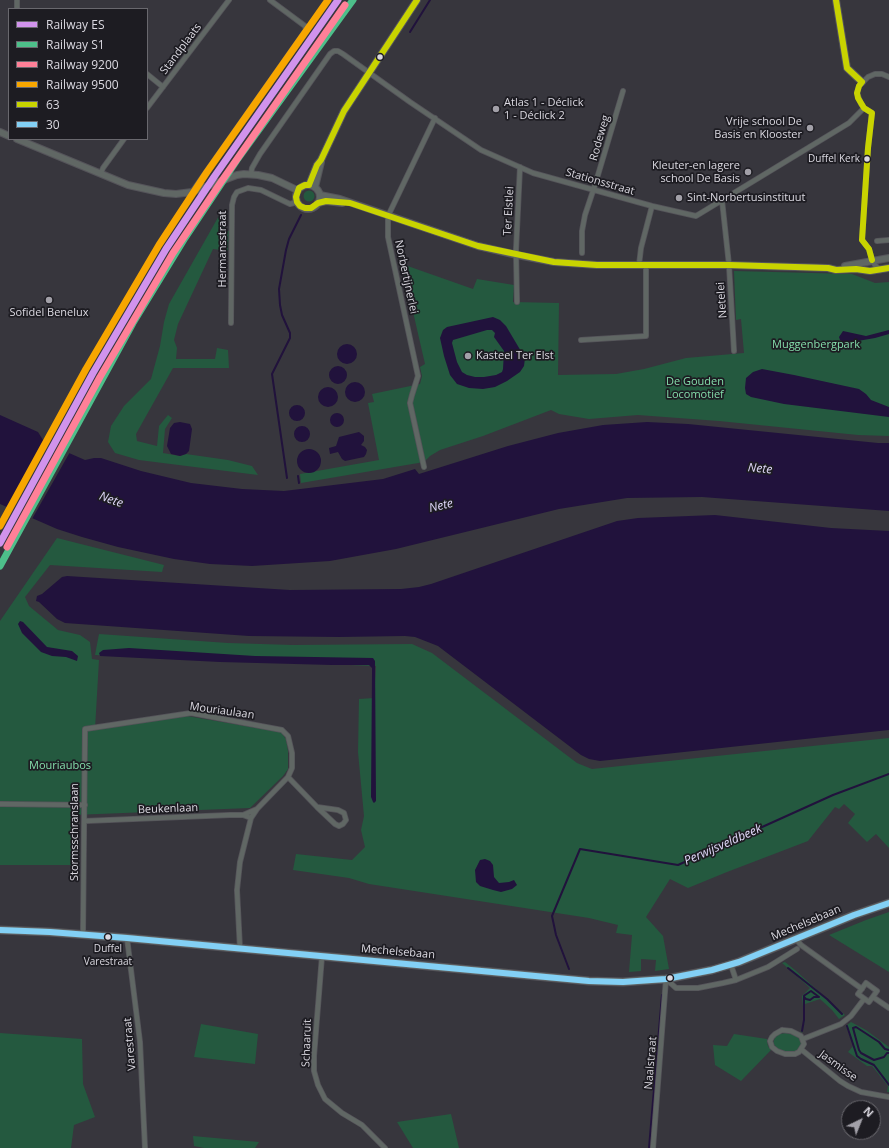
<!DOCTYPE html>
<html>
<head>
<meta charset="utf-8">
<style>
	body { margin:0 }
	#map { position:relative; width:889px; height:1148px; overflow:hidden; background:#37363d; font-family:"Open Sans",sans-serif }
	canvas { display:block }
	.legend { position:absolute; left:8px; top:8px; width:140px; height:132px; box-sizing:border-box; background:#1d1c22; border:1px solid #69686e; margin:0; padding:5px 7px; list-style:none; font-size:12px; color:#dbd9e1 }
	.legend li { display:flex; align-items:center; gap:8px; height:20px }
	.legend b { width:20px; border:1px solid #69686e }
	.north { position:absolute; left:841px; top:1100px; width:40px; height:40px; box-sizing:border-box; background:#1d1c22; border:1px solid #69686e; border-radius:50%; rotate:43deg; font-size:11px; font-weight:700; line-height:16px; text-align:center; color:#dbd9e1 }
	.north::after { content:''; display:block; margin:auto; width:14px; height:18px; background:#a2a0a8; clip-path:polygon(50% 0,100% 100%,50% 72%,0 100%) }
</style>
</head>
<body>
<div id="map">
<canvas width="889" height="1148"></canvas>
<ul class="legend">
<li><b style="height:5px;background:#d193ec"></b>Railway ES</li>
<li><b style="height:5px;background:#4dbf8a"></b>Railway S1</li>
<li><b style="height:5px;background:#ff8098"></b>Railway 9200</li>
<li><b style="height:5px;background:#f7a600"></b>Railway 9500</li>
<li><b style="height:5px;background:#c8d300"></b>63</li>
<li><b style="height:5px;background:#83d0f5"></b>30</li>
</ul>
<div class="north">N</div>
</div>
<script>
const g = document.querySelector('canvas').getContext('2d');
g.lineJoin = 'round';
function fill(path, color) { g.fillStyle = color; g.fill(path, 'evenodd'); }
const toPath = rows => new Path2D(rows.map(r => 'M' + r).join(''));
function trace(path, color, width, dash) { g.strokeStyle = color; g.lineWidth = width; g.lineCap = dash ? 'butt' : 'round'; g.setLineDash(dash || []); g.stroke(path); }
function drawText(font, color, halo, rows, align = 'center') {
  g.font = font + ' "Open Sans",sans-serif'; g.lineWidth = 3.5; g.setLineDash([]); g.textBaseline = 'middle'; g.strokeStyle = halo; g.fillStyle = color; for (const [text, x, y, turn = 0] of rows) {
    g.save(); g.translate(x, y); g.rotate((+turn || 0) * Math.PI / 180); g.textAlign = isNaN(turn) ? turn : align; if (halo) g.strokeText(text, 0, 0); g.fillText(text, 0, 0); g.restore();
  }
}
fill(toPath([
	'303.5 196a5.5 5.5 0 1 1 11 0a5.5 5.5 0 1 1-11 0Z',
	[220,214,226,214,225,231,229,231,228,251,213,249,178,324,174,340,177,348,176,359,215,359,217,348,228,350,229,368,173,368,136,434,137,441,157,446,159,426,168,415,172,418,165,429,163,453,180,456,186,454,228,460,252,466,258,475,139,460,115,453,108,442,111,426,124,406,151,379,160,346,164,322,169,304],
	[402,264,473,289,477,279,514,285,513,302,559,303,558,375,616,374,644,369,686,358,744,353,741,319,736,320,734,271,852,274,875,283,889,282,889,436,858,435,719,421,638,415,589,419,559,414,551,410,483,436,440,450,430,456,424,462,301,483,300,474,379,460,368,403,374,402,372,394,420,384,422,376,420,367,425,364],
	[57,538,164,565,162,572,50,565,25,597,29,606,58,630,80,635,90,642,92,659,99,660,95,729,187,716,281,732,286,739,288,751,288,769,283,776,250,808,73,815,73,865,0,865,0,621],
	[99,634,228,643,293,645,412,644,432,653,577,763,592,769,889,738,889,848,876,834,867,842,848,823,855,814,844,804,839,809,835,807,808,841,727,872,688,888,670,879,646,917,663,936,669,969,655,971,656,960,641,959,641,971,629,972,632,935,616,933,618,925,589,918,369,884,349,878,293,870,296,854,352,860,365,847,361,830,364,816,358,752,359,699,374,698,376,666,95,655],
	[889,912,889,972,829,935,866,920],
	[785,962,795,970,845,1015,839,1019,832,1010,820,999,805,1004,805,1020,802,1033,801,1032,804,1018,802,996,810,988,782,963],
	[851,1022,866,1030,889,1047,889,1092,887,1092,888,1086,872,1066,867,1066,848,1052,853,1046,846,1026],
	[201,1024,258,1034,255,1064,194,1057],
	[0,1033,82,1039,83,1084,95,1117,74,1125,71,1148,0,1148],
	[786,1033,795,1035,801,1040,801,1045,798,1051,787,1052,779,1050,775,1046,773,1043,775,1037,779,1034],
	[734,1034,767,1039,768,1046,771,1050,741,1081,715,1065,713,1045,727,1046],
	[451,1114,459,1148,413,1148,397,1122],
	[193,1136,259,1142,255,1148,204,1148,194,1146]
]), '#24593f');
fill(toPath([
	[493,317,500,320,506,326,525,358,524,366,520,372,507,381,495,387,483,389,469,388,457,384,450,375,444,356,440,338,443,330,447,327],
	[487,330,492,330,495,333,494,337,504,351,503,369,502,372,496,375,484,377,475,377,467,375,462,372,457,362,452,343,453,340],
	[889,330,889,334,875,338,846,343,840,340,839,337,843,331,866,336],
	'337 354a10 10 0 1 1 20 0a10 10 0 1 1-20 0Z',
	'329 375a9 9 0 1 1 18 0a9 9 0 1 1-18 0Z',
	[762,369,794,375,859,389,866,394,871,400,889,407,889,417,784,404,751,397,746,394,745,388,746,378,753,372],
	'345 392a10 10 0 1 1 20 0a10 10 0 1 1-20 0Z',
	'318 397a10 10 0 1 1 20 0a10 10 0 1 1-20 0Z',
	'289 413a8 8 0 1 1 16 0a8 8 0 1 1-16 0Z',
	'330 420a7 7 0 1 1 14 0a7 7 0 1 1-14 0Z',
	[0,415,38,432,43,440,69,453,85,460,94,458,101,458,141,471,191,483,242,489,284,491,383,479,415,469,419,474,508,446,558,433,603,425,647,422,688,424,878,443,889,443,889,511,702,497,627,498,559,509,396,549,330,561,252,566,210,564,174,559,118,547,82,537,57,529,0,504],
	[180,422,190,424,192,429,189,451,186,454,180,456,171,454,167,446,170,428,174,423],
	'294 434a8 8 0 1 1 16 0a8 8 0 1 1-16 0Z',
	[359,432,364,436,364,441,361,445,365,447,367,450,366,454,364,457,345,461,342,459,338,452,330,454,329,448,336,446,339,437],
	'297 461a12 12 0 1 1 24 0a12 12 0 1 1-24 0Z',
	[715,515,831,528,889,531,889,730,600,761,589,759,581,755,438,646,415,637,405,636,339,637,249,636,65,623,57,619,39,602,36,601,37,596,42,594,62,577,67,576,290,590,401,589,419,587,431,584,617,521,638,518],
	[20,621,23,622,47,647,72,651,78,656,77,661,66,657,52,656,41,652,22,633,18,624],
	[129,648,255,656,373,658,375,661,376,801,374,803,373,802,371,797,372,674,372,668,369,665,332,665,220,662,100,656,99,653,103,650],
	[485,859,490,861,493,865,494,877,499,883,509,882,514,880,517,885,512,889,501,892,493,890,480,886,476,882,475,870,480,860]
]), '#21123c');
fill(toPath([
	[48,440,70,452,32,519,9,510]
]), '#37363d');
trace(toPath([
	[410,32,430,0],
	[298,476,299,483],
	[287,478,272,374,290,338,290,333,282,315,280,305,279,289,286,250,289,239,301,215],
	[788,968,827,999,842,1014],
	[569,969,556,935,552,916,580,849,678,865,833,795,889,774],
	[847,1026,857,1056,861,1059,874,1065,889,1085],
	[802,1031,804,1020,804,996,805,995,811,991,819,997,814,997,810,1000,806,999,804,997,804,1003],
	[889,1050,885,1049,879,1042,856,1027,853,1028,859,1050,861,1053,874,1060,884,1057,887,1053,889,1053],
	[649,1148,662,995]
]), '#21123c', 2);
const minor = toPath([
	[17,9,17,0],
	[147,74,163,87],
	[147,108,229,0],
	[101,173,103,168,124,139],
	[251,174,252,168,260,154,330,54,334,51,338,51,343,54,410,102,481,150,533,173,652,206,696,216,849,123,864,108],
	[192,192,306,30,305,26,270,0],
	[722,200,729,265,734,351],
	[877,241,889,240],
	[582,253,582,231,585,215,595,185,623,91],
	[639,265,641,248,652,206],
	[880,270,875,265,872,260,869,249,862,240,868,148,872,113,864,108,861,104,857,93,859,86,868,77,875,74,882,74,889,77],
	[517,302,516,250,520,167],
	[231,323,232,205,234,197,237,192,248,188,261,190,290,204,297,202],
	[581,340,646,336,646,265],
	[424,467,410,403,412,395,418,376,388,237,388,216,435,118],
	[0,804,85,805],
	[243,815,257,809],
	[85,821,230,815,243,815,251,818],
	[83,934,85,729,191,713,282,730,288,736,292,753,292,768,288,777,317,807,338,810,344,813,346,820,343,824,339,826,335,824,317,807],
	[127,938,140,1042,145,1148],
	[796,939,801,945,862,989],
	[240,949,237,890,240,862,251,818,257,809,288,777],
	[322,956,314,1056,314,1071,318,1085,325,1099,342,1113,362,1125,385,1148],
	[731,965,736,980],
	[666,979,676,988,698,988,723,983,736,980,768,967,797,949],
	[866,983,877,991,869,1002,858,994,866,983],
	[873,997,889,1008],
	[782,1030,791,1031,801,1036,804,1044,799,1052,795,1054,785,1054,777,1051,772,1047,770,1041,772,1037,775,1034,782,1030],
	[803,1039,841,1024,851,1016,864,999],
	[802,1050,840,1081,848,1086,861,1092,889,1097],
	[653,1148,666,979]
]);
const tertiary = toPath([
	[836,0,847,68,862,82],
	[0,132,9,136],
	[17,139,128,185,164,193,176,194,192,192,237,175,244,174,258,175,272,178,297,190],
	[309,185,317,165,321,160,344,111,417,0],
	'296 197a12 12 0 1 1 24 0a12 12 0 1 1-24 0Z',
	[315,187,321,162],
	[320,195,340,199,478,246,517,255,554,262,597,265,729,265,828,268,836,270,856,269,870,271,889,268],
	[318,203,326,201,342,203],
	[845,266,889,258]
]);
const primary = toPath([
	[0,930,50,932,127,938,589,981,623,982,666,979,712,970,739,962,854,915,889,903]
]);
trace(minor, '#55545a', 6);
trace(tertiary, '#55545a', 8);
trace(primary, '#55545a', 9);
trace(minor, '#606764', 4.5);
trace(tertiary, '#606764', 6);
trace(primary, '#67716d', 7);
trace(toPath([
	[836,0,847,68,862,82],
	[862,82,859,86,857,93,858,98,864,108,872,113,868,148,862,240,869,249,872,260],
	[309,185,305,185,299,188,296,197,297,202,300,206,305,208,311,208,318,203,326,201,350,203,478,246,554,262,597,265,729,265,828,268,836,270,856,269,870,271,889,268],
	[309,185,317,165,321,160,344,111,417,0]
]), '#c8d300', 6);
trace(toPath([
	[0,930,50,932,127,938,589,981,623,982,666,979,712,970,739,962,854,915,889,903]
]), '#83d0f5', 6);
trace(toPath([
	[0,543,93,373,166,249,214,177,338,0]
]), '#d193ec', 7);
trace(toPath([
	[0,566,133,323,185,238,237,160,353,0]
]), '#4dbf8a', 7);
trace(toPath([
	[7,547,100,377,173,253,221,182,345,5]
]), '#ff8098', 7);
trace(toPath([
	[0,526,86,369,159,245,207,172,328,0]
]), '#f7a600', 7);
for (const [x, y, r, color] of [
	[380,57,3.5,"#dbd9e1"],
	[496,109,4,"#a2a0a8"],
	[810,128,4,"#a2a0a8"],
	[867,159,3.5,"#dbd9e1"],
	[748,172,4,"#a2a0a8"],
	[679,198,4,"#a2a0a8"],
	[49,300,4,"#a2a0a8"],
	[468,356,4,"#a2a0a8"],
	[108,937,3.5,"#dbd9e1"],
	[670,978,3.5,"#dbd9e1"]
]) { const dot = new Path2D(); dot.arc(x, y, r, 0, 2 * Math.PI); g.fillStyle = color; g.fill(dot); trace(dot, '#1d1c22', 1.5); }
drawText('10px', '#dbd9e1', '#1d1c22', [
	["Duffel Kerk",860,159],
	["Duffel",108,949,"center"],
	["Varestraat",108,962,"center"]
], 'right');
drawText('11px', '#dbd9e1', '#1d1c22', [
	["Standplaats",181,49,-53],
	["Rodeweg",600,138,-74],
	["Stationsstraat",600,182,16],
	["Ter Elstlei",509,211,-87],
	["Hermansstraat",223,249,-90],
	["Norbertijnerlei",406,277,78],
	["Netelei",722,300,-94],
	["Mouriaulaan",222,711,8],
	["Beukenlaan",168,809,-2],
	["Stormsschranslaan",75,832,-90],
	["Mechelsebaan",806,923,-23],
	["Mechelsebaan",398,952,5],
	["Schaaruit",307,1043,-88],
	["Varestraat",130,1044,-95],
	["Naalstraat",651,1063,-85],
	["Jasmisse",838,1066,36]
]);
drawText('11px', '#dbd9e1', '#1d1c22', [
	["Atlas 1 - Déclick",504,103],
	["1 - Déclick 2",504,116],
	["Vrije school De",802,122,"right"],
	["Basis en Klooster",802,135,"right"],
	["Kleuter-en lagere",740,166,"right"],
	["school De Basis",740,179,"right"],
	["Sint-Norbertusinstituut",687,198],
	["Sofidel Benelux",49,313,"center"],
	["Kasteel Ter Elst",476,356]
], 'left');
drawText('11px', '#85dfac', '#1d1c22', [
	["Muggenbergpark",816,345],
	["De Gouden",695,382],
	["Locomotief",695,395],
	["Mouriaubos",60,766]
]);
drawText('italic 12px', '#e2dafb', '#1d1c22', [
	["Nete",760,469,5],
	["Nete",111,500,20],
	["Nete",441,506,-13],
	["Perwijsveldbeek",723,845,-24]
]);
</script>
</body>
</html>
